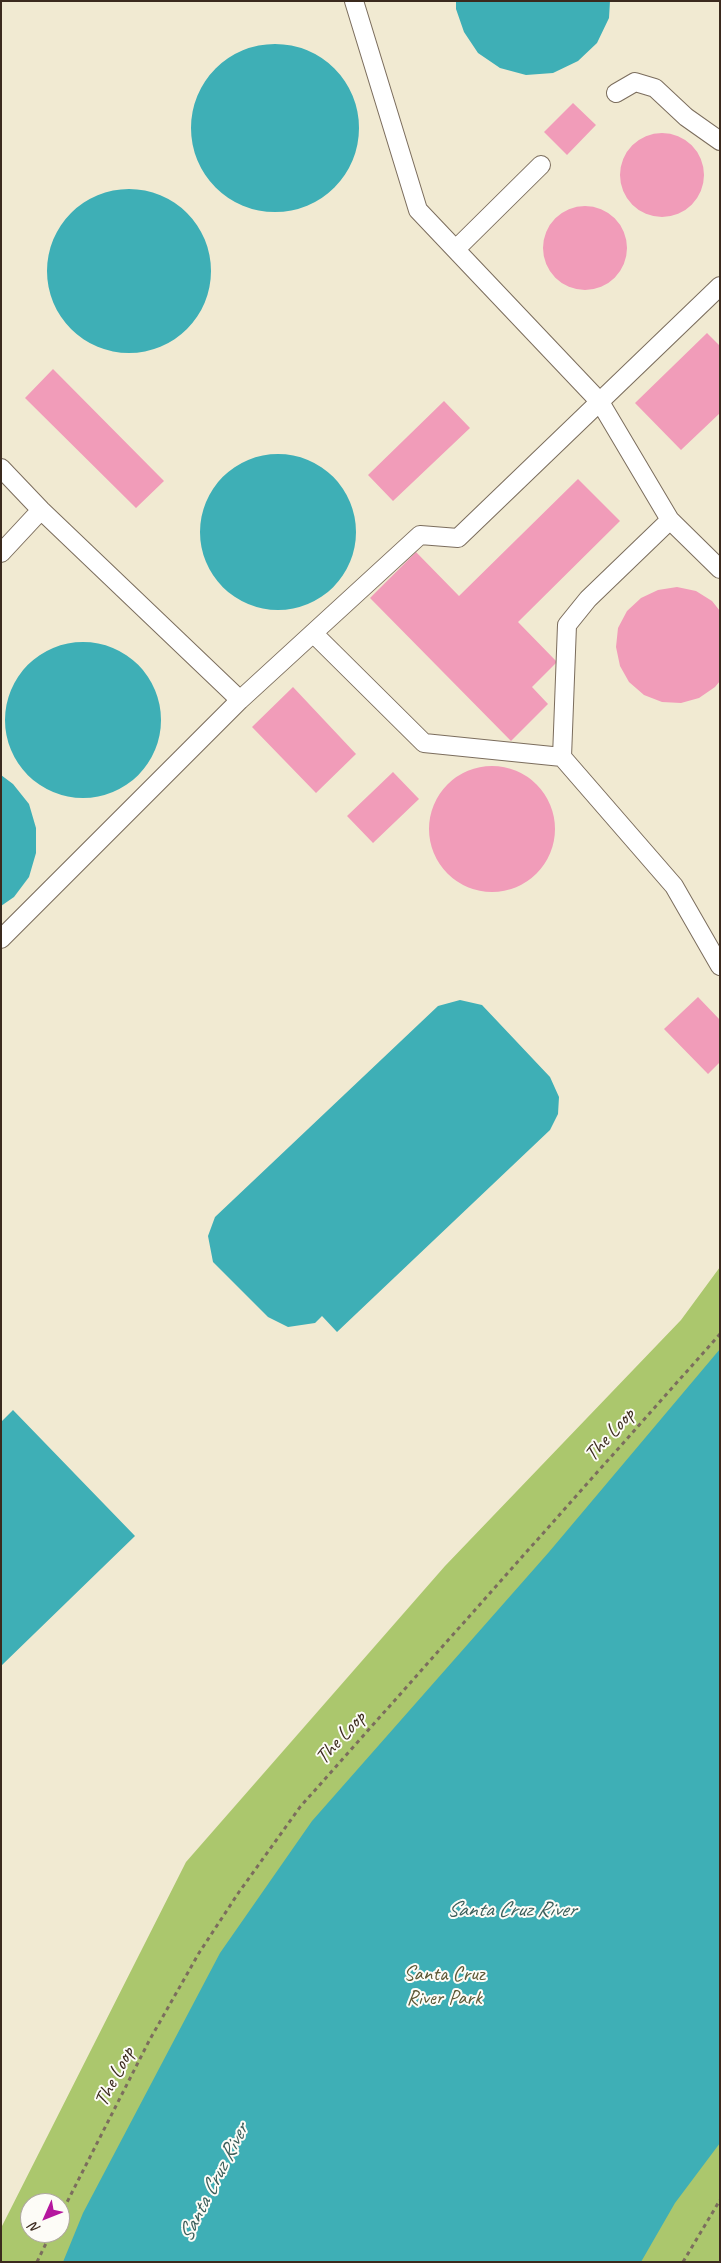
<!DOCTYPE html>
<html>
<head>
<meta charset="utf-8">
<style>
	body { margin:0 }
	#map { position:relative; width:721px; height:2263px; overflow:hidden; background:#f1ead2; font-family:Caveat,sans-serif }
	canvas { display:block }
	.frame { position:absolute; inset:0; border:2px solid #3b2a1e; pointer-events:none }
	.north { position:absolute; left:20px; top:2193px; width:50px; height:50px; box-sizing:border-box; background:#fdfcf7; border:1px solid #afa8a0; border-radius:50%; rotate:226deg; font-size:14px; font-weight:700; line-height:20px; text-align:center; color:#3b2a1e }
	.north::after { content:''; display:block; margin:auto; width:18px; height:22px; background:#b5179e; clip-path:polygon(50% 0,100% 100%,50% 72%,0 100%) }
</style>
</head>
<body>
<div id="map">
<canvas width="721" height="2263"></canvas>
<div class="frame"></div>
<div class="north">N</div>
</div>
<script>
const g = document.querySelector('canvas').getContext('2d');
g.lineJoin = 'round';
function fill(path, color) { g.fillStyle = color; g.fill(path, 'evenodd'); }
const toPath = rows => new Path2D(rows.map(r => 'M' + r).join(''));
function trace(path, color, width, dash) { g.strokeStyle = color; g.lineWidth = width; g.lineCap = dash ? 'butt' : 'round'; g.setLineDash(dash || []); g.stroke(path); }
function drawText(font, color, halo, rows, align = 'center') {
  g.font = font + ' Caveat,sans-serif'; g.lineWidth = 4; g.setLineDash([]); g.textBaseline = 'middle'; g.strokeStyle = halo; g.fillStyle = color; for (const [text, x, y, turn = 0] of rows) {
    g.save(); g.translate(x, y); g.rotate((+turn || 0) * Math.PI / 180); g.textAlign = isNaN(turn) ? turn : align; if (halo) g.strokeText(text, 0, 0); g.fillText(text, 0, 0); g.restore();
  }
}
fill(toPath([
	[720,1267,720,2262,1,2262,1,2228,186,1862,445,1566,681,1320],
	[30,2203,60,2203,60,2233,30,2233]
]), '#abc76d');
fill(toPath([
	[456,1,610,1,609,18,597,43,578,61,553,73,526,75,500,68,478,53,464,32,456,9],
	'191 128a84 84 0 1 1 168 0a84 84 0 1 1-168 0Z',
	'47 271a82 82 0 1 1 164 0a82 82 0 1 1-164 0Z',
	'200 532a78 78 0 1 1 156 0a78 78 0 1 1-156 0Z',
	'5 720a78 78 0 1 1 156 0a78 78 0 1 1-156 0Z',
	[1,775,13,784,29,804,36,828,36,853,29,877,14,897,1,906],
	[460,1000,482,1005,550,1077,559,1097,558,1114,550,1130,337,1332,322,1316,315,1323,288,1327,268,1317,213,1262,208,1236,215,1217,438,1006],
	[720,1349,720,2143,675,2203,641,2262,63,2262,83,2213,220,1953,312,1821,549,1552],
	[13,1410,135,1536,1,1666,1,1422]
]), '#3eafb6');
fill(toPath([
	[573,103,596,125,567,155,544,132],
	'620 175a42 42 0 1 1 84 0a42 42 0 1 1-84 0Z',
	'543 248a42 42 0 1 1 84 0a42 42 0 1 1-84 0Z',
	[707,333,720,346,720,413,681,450,635,403],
	[53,369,164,481,136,508,25,398],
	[444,401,470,428,393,501,368,475],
	[578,479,620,521,518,622,557,662,532,687,548,704,511,741,370,598,416,552,459,596],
	[677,587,696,591,712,601,720,611,720,681,715,687,699,698,681,703,662,702,644,695,629,682,620,666,616,647,618,628,627,611,641,598,658,590],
	[293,687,356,754,316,793,252,727],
	'429 829a63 63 0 1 1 126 0a63 63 0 1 1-126 0Z',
	[393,772,419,799,373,843,347,816],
	[698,997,720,1020,720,1062,708,1074,664,1029]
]), '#f19cb9');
const lane = toPath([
	[354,1,418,210,600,402,670,520,720,569],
	[616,93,635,82,655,88,686,117,720,141],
	[456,249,541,165],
	[1,468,41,510,240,700,420,535,458,538,720,286],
	[670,520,588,599,567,625,562,757,674,886,720,966],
	[1,553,41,510],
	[313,633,424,743,562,757],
	[1,939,240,700]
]);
trace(lane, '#7b6d5d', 20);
trace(toPath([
	[60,2216,149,2041,199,1953,239,1892,300,1807,720,1334],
	[37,2262,51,2233],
	[683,2262,720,2200]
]), '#7b6d5d', 3, [4, 4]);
trace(lane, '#fff', 18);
drawText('21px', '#3b2a1e', '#fdfcf7', [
	["The Loop",610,1435,-48],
	["The Loop",341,1738,-48],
	["The Loop",115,2077,-63]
]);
drawText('21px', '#5d5936', '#fdfcf7', [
	["Santa Cruz",444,1974],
	["River Park",444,1998]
]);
drawText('italic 22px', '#3c5f5b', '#fdfcf7', [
	["Santa Cruz River",511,1910],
	["Santa Cruz River",214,2183,-63]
]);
</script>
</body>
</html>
